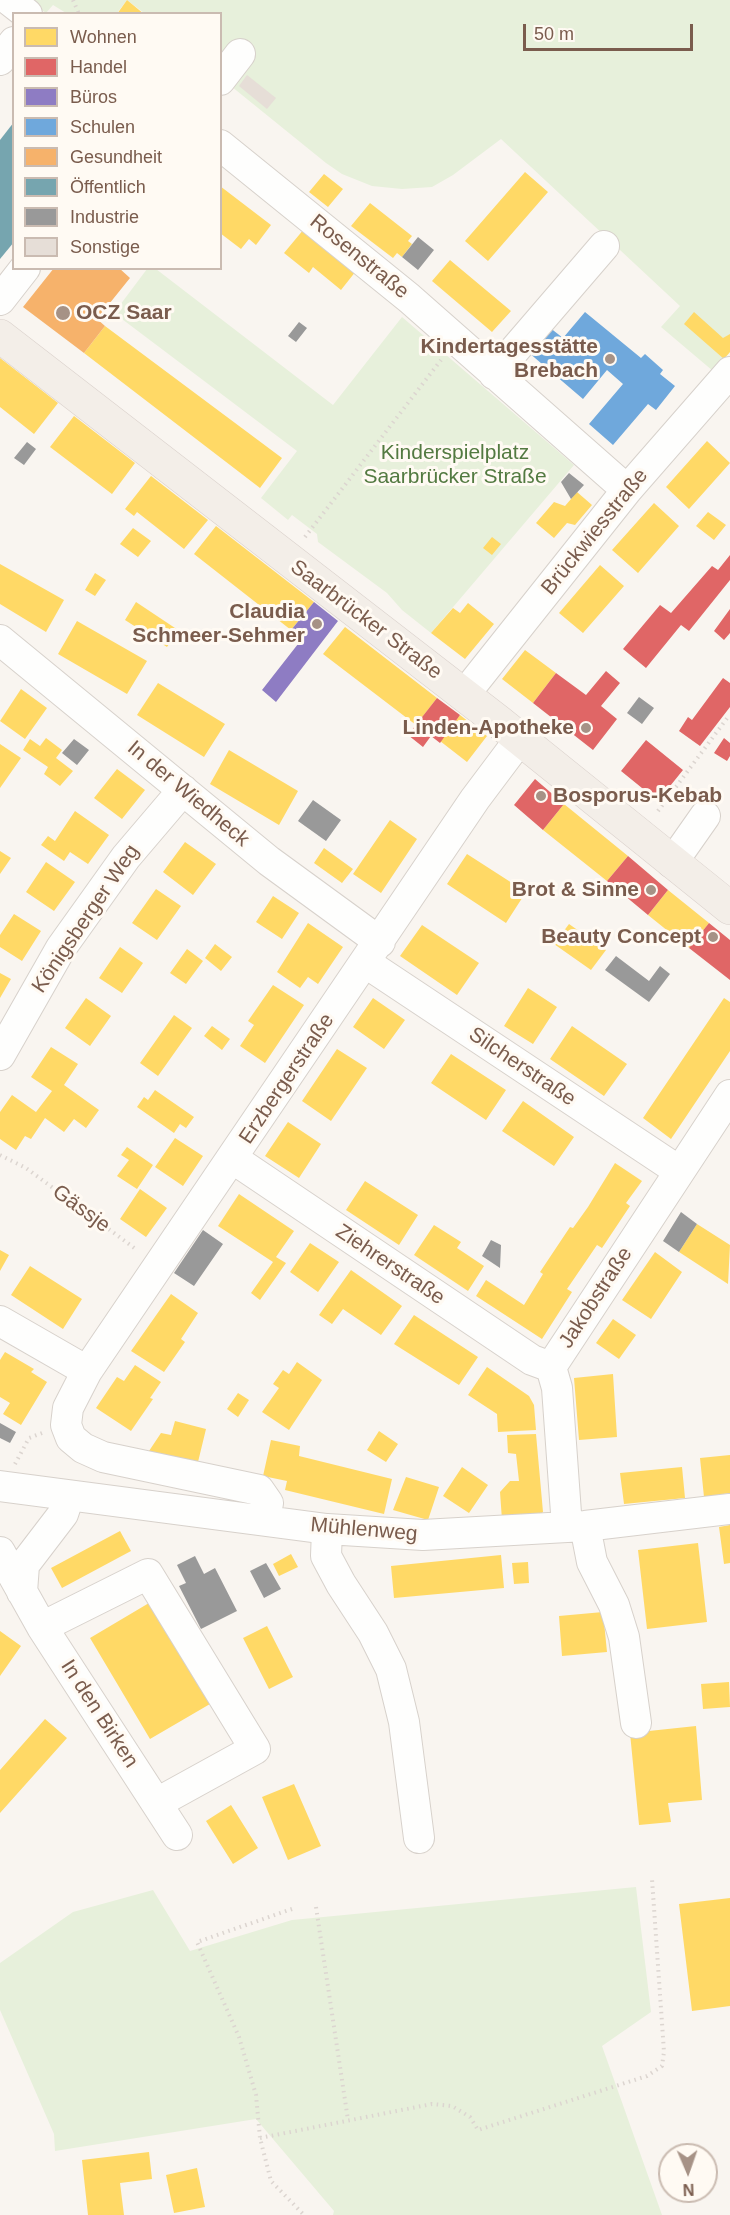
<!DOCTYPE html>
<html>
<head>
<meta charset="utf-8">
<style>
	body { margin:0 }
	#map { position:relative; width:730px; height:2215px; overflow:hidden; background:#f9f5f0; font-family:Helvetica,sans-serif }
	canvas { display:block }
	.legend { position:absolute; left:12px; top:12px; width:210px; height:258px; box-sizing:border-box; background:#fffaf3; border:2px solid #cabbb1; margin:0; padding:8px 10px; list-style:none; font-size:18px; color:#7a5c4d }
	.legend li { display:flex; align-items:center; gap:12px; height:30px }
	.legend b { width:30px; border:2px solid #cabbb1 }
	.north { position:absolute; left:658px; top:2143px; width:60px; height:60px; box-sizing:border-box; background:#fffaf3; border:2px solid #cabbb1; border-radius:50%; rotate:178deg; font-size:16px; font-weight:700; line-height:24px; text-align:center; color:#7a5c4d }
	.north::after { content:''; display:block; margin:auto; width:21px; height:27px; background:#a69286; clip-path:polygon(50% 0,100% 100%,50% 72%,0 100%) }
	.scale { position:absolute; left:523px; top:24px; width:170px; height:27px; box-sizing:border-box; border:3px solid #7a5c4d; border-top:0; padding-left:8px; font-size:18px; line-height:21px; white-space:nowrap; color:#7a5c4d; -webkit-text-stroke:4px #fffaf3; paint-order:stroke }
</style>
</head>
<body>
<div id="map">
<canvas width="730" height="2215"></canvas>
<ul class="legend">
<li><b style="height:16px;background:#ffd966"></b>Wohnen</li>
<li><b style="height:16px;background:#e06666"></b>Handel</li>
<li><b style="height:16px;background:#8e7cc3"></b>Büros</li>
<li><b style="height:16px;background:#6fa8dc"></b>Schulen</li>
<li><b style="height:16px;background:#f6b26b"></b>Gesundheit</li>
<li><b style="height:16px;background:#76a5af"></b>Öffentlich</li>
<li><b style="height:16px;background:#999"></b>Industrie</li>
<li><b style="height:16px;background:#e6ded7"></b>Sonstige</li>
</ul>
<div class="north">N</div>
<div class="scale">50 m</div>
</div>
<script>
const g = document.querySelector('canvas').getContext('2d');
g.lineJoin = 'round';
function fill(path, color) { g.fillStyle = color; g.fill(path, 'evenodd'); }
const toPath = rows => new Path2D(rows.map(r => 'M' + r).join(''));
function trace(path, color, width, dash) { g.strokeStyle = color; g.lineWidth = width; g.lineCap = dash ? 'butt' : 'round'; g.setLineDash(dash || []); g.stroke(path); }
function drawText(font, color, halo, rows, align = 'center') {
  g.font = font + ' Helvetica,sans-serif'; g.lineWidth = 6; g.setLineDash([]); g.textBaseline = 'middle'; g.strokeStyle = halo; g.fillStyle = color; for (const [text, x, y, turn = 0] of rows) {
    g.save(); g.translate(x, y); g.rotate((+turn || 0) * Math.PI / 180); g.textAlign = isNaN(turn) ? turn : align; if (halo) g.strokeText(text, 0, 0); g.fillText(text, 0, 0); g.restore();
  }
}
fill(toPath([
	[28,0,730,0,730,352,713,371,661,327,680,306,501,139,453,175,432,187,402,189,372,186,342,174,326,163,221,78,220,14,144,13,127,0,117,13,66,13,53,5,46,13],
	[147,269,156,269,333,405,402,317,574,465,431,633,402,610,387,593,318,542,317,534,292,515,288,520,261,498,297,451,114,313],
	[636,1887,651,2012,602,2046,662,2215,333,2215,334,2211,256,2119,55,2151,54,2134,0,2010,0,1963,73,1912,153,1890,190,1951,292,1920]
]), '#e7f0db');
fill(toPath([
	[127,0,144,14,117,14],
	[525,172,548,192,488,261,465,241],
	[324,174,343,189,328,207,309,192],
	[220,186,271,225,256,245,249,239,241,249,220,233],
	[370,203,412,236,408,241,412,244,402,257,397,253,393,258,351,226],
	[304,229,356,271,341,290,313,267,309,273,284,253],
	[450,260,511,311,492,332,432,281],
	[694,312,723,338,730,334,730,352,724,359,684,324],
	[105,326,282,458,260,488,84,353],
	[0,358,58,403,34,434,0,407],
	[74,416,135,463,112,494,50,447],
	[707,441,730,463,689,509,666,487],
	[151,476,208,520,184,549,137,512,134,516,125,509],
	[577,492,592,505,575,525,567,523,554,538,536,523,554,502,565,506],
	[654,503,679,526,638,573,612,550],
	[708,512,726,525,714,540,696,526],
	[216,526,314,602,291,630,194,554],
	[133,528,151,541,138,557,120,544],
	[492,537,501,544,492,555,483,548],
	[0,564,64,600,46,632,0,604],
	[600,565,624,586,583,633,559,613],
	[95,573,106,580,95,596,85,590],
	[136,602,178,630,167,647,125,620],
	[468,603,494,624,465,659,431,633,453,608,460,613],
	[77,621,147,661,127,694,58,654],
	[345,627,437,698,416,725,323,654],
	[525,650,556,673,533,703,502,679],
	[158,683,225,724,204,757,137,715],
	[21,689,47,708,25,739,0,721],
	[460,715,487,736,467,762,440,741],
	[46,738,62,750,56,758,73,771,60,786,44,774,48,767,23,750,30,739,40,746],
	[0,744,21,758,0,788],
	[229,750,298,791,279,825,210,784],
	[117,769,145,790,122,819,94,798],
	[564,804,628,856,607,881,543,830],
	[75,811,109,835,88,864,70,852,64,861,41,845,48,836,55,841],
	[390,820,417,839,381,893,353,874],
	[185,842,216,864,193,895,163,872],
	[324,848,353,869,342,883,314,863],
	[0,851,11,858,0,874],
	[467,854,526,892,506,923,447,884],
	[46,862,75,882,54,911,26,892],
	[156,889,181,906,157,940,132,923],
	[668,890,709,923,689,948,648,915],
	[273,896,299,913,282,939,256,922],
	[14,914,41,931,22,961,0,947,0,935],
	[308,923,343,947,318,984,308,977,300,988,277,972],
	[569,924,606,950,591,970,554,944],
	[422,925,479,963,457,995,400,956],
	[215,944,232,957,221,971,205,958],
	[120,947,143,963,122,993,99,978],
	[187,949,203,961,186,984,170,973],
	[0,973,11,979,0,998],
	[273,985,304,1005,265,1063,240,1046,254,1025,248,1021],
	[528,988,557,1007,533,1044,504,1026],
	[86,998,111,1016,90,1046,65,1028],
	[373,998,405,1020,384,1049,353,1027],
	[724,998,730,1002,730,1051,671,1139,643,1118],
	[174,1015,192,1028,158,1076,140,1063],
	[212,1026,230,1039,222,1050,204,1036],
	[572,1026,627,1064,604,1096,550,1059],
	[51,1047,78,1064,64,1085,99,1110,86,1128,74,1119,64,1132,45,1118,31,1139,25,1136,16,1150,0,1139,0,1112,12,1095,36,1112,52,1091,31,1077],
	[337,1049,367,1068,331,1121,302,1101],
	[451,1054,506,1090,486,1120,431,1083],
	[155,1090,194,1117,186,1128,180,1124,174,1133,137,1107,144,1097,148,1100],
	[523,1101,574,1137,554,1166,502,1131],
	[288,1122,321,1144,299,1178,265,1156],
	[175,1138,203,1156,183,1186,155,1167],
	[127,1147,153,1165,137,1189,117,1176,129,1160,121,1155],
	[615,1163,642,1181,626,1203,630,1206,602,1248,597,1245,567,1289,572,1292,542,1339,476,1296,486,1280,524,1305,543,1274,540,1272,570,1227,573,1228,588,1207],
	[365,1181,418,1215,399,1245,346,1210],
	[140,1189,167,1208,146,1237,120,1219],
	[239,1194,294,1231,276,1257,286,1263,260,1300,251,1293,273,1262,218,1226],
	[697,1224,730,1245,728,1284,679,1252],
	[434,1225,461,1242,457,1248,484,1266,468,1291,414,1255],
	[310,1243,339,1262,318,1292,290,1272],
	[0,1250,9,1255,0,1271],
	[655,1252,682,1272,651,1319,622,1300],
	[30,1266,82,1299,63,1329,11,1295],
	[351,1270,402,1306,381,1335,343,1309,332,1324,319,1315],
	[171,1294,198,1313,181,1339,185,1342,164,1372,131,1351],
	[414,1315,478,1357,459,1385,394,1344],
	[613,1319,636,1335,619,1359,596,1343],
	[5,1352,34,1369,31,1372,47,1382,21,1425,3,1414,10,1403,0,1397,0,1360],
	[297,1362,322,1380,289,1430,262,1412,279,1388,273,1384,283,1370,289,1374],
	[135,1365,161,1382,150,1398,153,1399,131,1431,96,1408,117,1377,124,1381],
	[487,1367,529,1396,534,1405,536,1430,498,1432,497,1414,468,1395],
	[613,1374,617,1437,579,1440,574,1378],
	[238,1393,249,1400,238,1417,227,1409],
	[175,1421,206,1429,198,1462,149,1451,161,1433,171,1435],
	[379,1431,398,1444,386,1462,367,1450],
	[536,1434,543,1512,537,1518,502,1520,500,1492,510,1481,519,1481,516,1454,508,1453,507,1435],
	[271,1440,300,1446,299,1456,392,1479,384,1514,285,1490,287,1481,263,1476],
	[730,1455,730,1493,704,1497,700,1458],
	[462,1467,488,1485,469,1513,443,1496],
	[682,1467,685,1498,624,1504,620,1473],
	[406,1477,439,1487,428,1520,393,1510],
	[730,1525,730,1563,724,1564,719,1527],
	[120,1531,131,1551,62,1588,51,1568],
	[698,1543,707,1622,647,1629,638,1550],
	[291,1554,298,1567,279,1576,273,1564],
	[501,1555,504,1588,394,1598,391,1566],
	[528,1562,529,1583,514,1584,512,1563],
	[149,1603,210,1704,150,1739,90,1638],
	[603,1612,607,1652,562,1656,559,1616],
	[267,1626,293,1677,269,1689,243,1638],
	[0,1631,21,1646,0,1676],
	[729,1682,730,1707,703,1709,701,1684],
	[45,1719,67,1738,0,1813,0,1770],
	[696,1726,702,1800,668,1803,671,1822,639,1825,630,1733],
	[294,1784,321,1846,288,1860,262,1797],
	[231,1805,258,1848,233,1864,206,1821],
	[730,1898,730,2006,692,2011,679,1904],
	[149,2152,152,2179,120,2183,124,2215,88,2215,82,2160],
	[197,2168,205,2207,174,2213,166,2175]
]), '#ffd966');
fill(toPath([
	[730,555,730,580,689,631,681,625,646,668,623,649,660,605,671,613,712,566,718,570],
	[730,609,730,633,724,640,714,631],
	[606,671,620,683,601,706,617,719,593,750,533,703,556,673,586,695],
	[723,678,730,683,730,707,700,746,679,731,688,717,692,720],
	[437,698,460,715,440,743,431,736,423,747,408,735],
	[724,738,730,743,730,756,727,761,714,753],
	[646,740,683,770,658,801,621,771],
	[535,779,564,804,543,830,514,805],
	[628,856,668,890,648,915,607,881],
	[709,923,730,940,730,980,689,948]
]), '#e06666');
fill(toPath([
	[314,602,338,621,276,702,262,690,298,644,287,635]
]), '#8e7cc3');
fill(toPath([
	[585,312,641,358,645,354,663,370,660,374,675,386,656,410,648,404,613,445,589,424,623,384,607,370,583,399,528,352,549,327,563,338]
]), '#6fa8dc');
fill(toPath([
	[54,268,119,268,130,278,97,319,105,326,84,353,23,307]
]), '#f6b26b');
fill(toPath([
	[14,122,14,242,0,259,0,140]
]), '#76a5af');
fill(toPath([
	[418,237,434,250,418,270,402,257],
	[299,322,307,328,296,342,288,336],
	[27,442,36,449,24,465,14,458],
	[569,473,584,485,571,499,561,482],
	[639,697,654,708,642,724,627,713],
	[74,739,89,750,77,765,62,753],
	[313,800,341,820,326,841,298,821],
	[616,956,649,981,660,966,670,974,649,1002,605,970],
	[681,1212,697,1224,679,1252,663,1241],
	[203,1230,223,1244,194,1286,174,1273],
	[491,1240,501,1245,500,1268,482,1256],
	[0,1423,16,1432,10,1443,0,1438],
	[195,1556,204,1574,215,1568,237,1611,201,1629,179,1586,186,1583,177,1565],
	[266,1563,281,1589,264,1598,250,1571]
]), '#999');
fill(toPath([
	[247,75,276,98,267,109,239,86]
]), '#e6ded7');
const minor = toPath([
	[9,0,27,14],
	[0,60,14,42],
	[220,80,240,54],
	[220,145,409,298,627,490],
	[0,300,25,268],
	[494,374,604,246],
	[0,640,269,861,380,942],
	[464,695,627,490,730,372],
	[672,863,705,816],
	[366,963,679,1171],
	[0,1055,61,948,126,857,183,790],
	[232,1158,532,1360,551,1367],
	[0,1321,87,1371],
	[0,1486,327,1529,423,1535,585,1526,730,1509],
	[265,1519,268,1503,259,1490,103,1457,83,1448,71,1438,66,1425,68,1408,87,1371,475,799,520,739],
	[585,1526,592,1562,614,1605,624,1637,636,1723],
	[567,1527,557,1388,551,1367,730,1095],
	[327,1529,326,1556,341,1584,373,1633,391,1669,404,1722,419,1838],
	[0,1552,42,1627,177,1835],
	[22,1592,24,1565,63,1514,69,1496],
	[42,1627,148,1574,255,1749,157,1803]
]);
const major = toPath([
	[0,336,499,722,730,908]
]);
trace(minor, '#d7d1cb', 32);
trace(major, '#dad1cc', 34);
trace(toPath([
	[73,0,79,14],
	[305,537,441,360],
	[658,811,728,717,730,718],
	[0,1155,26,1168,137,1250],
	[15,1464,29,1438,42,1433],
	[316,1907,348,2120],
	[292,1909,197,1942,239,2037,256,2095,260,2138,271,2181,304,2215],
	[260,2138,432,2104,452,2106,470,2117,478,2130,647,2076,662,2066,664,2052,652,1879]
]), '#dcd5d0', 4, [1.5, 4.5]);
trace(minor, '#fefefd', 30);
trace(major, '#f3eee8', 33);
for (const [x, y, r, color] of [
	[63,313,8,"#a69286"],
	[610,359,6,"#a69286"],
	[317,624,6,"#a69286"],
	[586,728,6,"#a69286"],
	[541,796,6,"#a69286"],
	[651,890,6,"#a69286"],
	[713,937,6,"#a69286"]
]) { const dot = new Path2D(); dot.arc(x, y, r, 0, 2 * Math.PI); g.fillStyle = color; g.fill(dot); trace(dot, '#fffaf3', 2); }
drawText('21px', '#7a5c4d', '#fffaf3', [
	["Rosenstraße",359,257,39],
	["Brückwiesstraße",595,532,-51],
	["Saarbrücker Straße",366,620,37],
	["In der Wiedheck",188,794,40],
	["Königsberger Weg",86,919,-56],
	["Silcherstraße",522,1067,34],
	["Erzbergerstraße",287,1079,-56],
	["Gässje",81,1209,36],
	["Ziehrerstraße",390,1265,34],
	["Jakobstraße",596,1298,-57],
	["Mühlenweg",364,1530,5],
	["In den Birken",99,1714,57]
]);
drawText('bold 21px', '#7a5c4d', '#fffaf3', [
	["OCZ Saar",76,313,"left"],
	["Kindertagesstätte",598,347],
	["Brebach",598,371],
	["Claudia",305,612],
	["Schmeer-Sehmer",305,636],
	["Linden-Apotheke",574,728],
	["Bosporus-Kebab",553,796,"left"],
	["Brot & Sinne",639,890],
	["Beauty Concept",701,937]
], 'right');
drawText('21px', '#537a41', '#fffaf3', [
	["Kinderspielplatz",455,453],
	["Saarbrücker Straße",455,477]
]);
</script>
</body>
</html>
